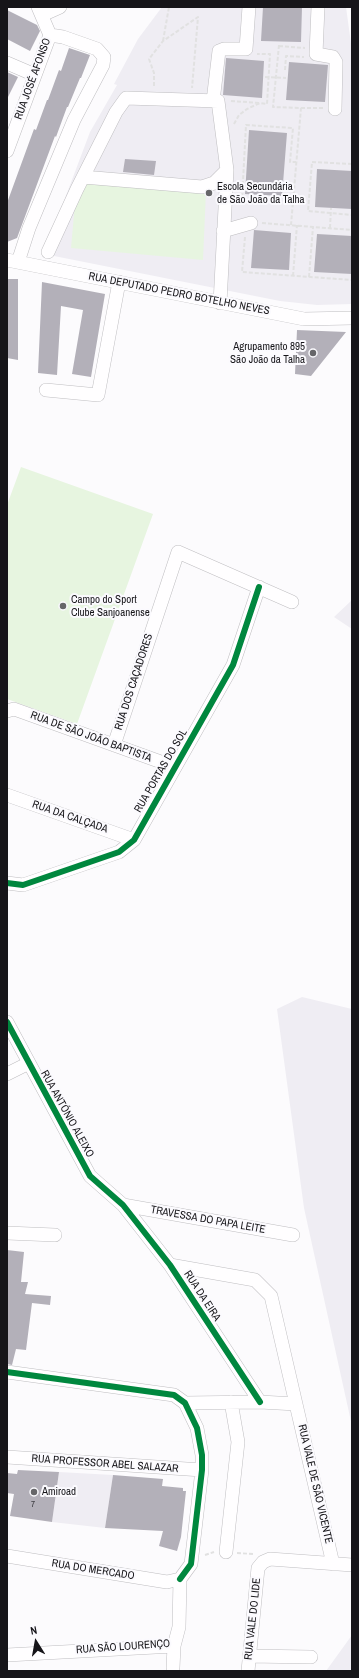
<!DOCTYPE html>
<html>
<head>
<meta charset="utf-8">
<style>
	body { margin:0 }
	#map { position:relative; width:359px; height:1678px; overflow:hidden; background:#fcfbfd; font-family:"Archivo Narrow",sans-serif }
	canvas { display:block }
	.frame { position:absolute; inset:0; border:8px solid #161519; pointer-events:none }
	.north { position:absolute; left:16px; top:1622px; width:40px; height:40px; -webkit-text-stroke:3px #fbfafe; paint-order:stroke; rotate:349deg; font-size:11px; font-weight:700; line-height:16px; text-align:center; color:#161519 }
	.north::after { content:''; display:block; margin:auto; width:14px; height:18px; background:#161519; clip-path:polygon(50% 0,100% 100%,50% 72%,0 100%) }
</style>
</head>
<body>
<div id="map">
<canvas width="359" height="1678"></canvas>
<div class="frame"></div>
<div class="north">N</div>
</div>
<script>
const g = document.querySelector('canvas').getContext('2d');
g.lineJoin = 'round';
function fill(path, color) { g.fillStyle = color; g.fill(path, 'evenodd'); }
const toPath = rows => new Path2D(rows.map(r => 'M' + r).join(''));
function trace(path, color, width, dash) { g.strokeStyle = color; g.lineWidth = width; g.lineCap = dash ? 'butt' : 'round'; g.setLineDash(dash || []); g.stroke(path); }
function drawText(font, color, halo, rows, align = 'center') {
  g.font = font + ' "Archivo Narrow",sans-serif'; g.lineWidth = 4; g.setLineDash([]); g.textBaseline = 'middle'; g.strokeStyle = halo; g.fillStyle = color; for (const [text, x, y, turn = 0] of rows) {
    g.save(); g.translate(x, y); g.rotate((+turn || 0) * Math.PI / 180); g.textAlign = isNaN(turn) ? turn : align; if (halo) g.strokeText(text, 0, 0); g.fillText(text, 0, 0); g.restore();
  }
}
fill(toPath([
	[162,7,346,7,352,51,352,304,317,305,280,301,44,254,90,132,117,85,114,84,138,39],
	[352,600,352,629,334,617],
	[302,997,352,1009,352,1426,304,1208,277,1009],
	[59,1472,113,1475,105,1528,52,1522],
	[352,1635,352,1671,326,1671]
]), '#efedf3');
fill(toPath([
	[77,181,206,191,203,260,71,248],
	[21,467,153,514,77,724,7,699,7,505]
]), '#e7f5e0');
fill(toPath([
	[263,7,302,7,301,42,261,41],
	[7,10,37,25,40,31,30,51,7,39],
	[69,48,90,55,81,78,80,78,68,107,67,107,56,137,55,136,17,238,7,242,7,203,34,129,36,130,47,100,48,100,59,70,61,71],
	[226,58,264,61,262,98,223,95],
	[289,62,328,65,325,102,286,100],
	[7,72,18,77,7,99],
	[249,130,287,133,282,196,245,194],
	[125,159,156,161,154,175,123,172],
	[317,169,352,171,352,209,315,207],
	[254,230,291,233,289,270,251,268],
	[317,234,352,236,352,274,314,272],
	[7,279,18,279,18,360,7,358],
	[42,282,105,294,91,377,72,374,83,310,61,306,57,375,38,373],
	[297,330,346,332,311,376,295,374],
	[7,1250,24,1252,21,1282,28,1282,25,1294,51,1296,50,1305,32,1303,26,1350,16,1349,12,1365,7,1364],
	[18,1470,59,1472,52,1522,10,1516,14,1494,7,1493,7,1473,17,1474],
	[113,1475,163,1479,162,1486,183,1488,183,1491,186,1491,181,1537,177,1551,159,1546,163,1531,105,1528]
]), '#b3b0b9');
const minor = toPath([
	[318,7,316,54,333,57,336,62,335,109],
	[42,15,60,7],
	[7,63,35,75],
	[213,101,219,51,224,49,246,49,249,7],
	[7,151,50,35,38,7],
	[83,177,202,187,214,183,227,170],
	[223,231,251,223],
	[48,252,77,189,116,112,126,98,218,101,227,170,220,303],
	[7,260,304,319,352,318],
	[18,262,29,228,74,120,103,65,104,57,97,49,63,37,50,35],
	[46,390,98,395,119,282],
	[7,711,14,709,175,767],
	[114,745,178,552,292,602],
	[7,795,134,840],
	[7,883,23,885,119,852,134,840,233,665,259,587],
	[7,1022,90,1176,123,1205,170,1265,260,1402],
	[7,1074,29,1063],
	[123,1205,293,1235],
	[7,1233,55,1235],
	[170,1265,255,1280,271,1296,333,1564],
	[7,1372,174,1395,185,1403,197,1428,202,1455,202,1470,191,1564,180,1579],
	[185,1403,260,1402,296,1404],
	[7,1457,202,1470],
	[226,1552,238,1442,231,1402],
	[7,1556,167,1582,180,1579],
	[7,1655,174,1646,179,1627,180,1579],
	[249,1656,311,1657],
	[173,1668,174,1646],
	[248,1671,258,1568,263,1562,270,1559,352,1565]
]);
trace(minor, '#bfbec1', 14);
trace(toPath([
	[163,41,169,7],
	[279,45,273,107,301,108,291,225],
	[279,46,305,48],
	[285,70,286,56,304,57],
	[265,77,286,78],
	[154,86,154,73,149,59,163,41,198,17,192,88],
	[231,101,260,103],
	[301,108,323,108],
	[234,124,239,115,247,109,260,103,267,104,270,54,257,54],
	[352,164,312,162,308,211,352,215],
	[293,202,242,200,246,125,293,128,290,162,296,162],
	[262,223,352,230],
	[330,228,331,208],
	[245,237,242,272,352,280],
	[293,276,297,225],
	[309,277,313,227],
	[237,1553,253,1554],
	[205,1555,214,1552]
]), '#e1e1e1', 2, [4, 2]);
trace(minor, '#fffeff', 13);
trace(toPath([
	[7,883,23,885,119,852,134,840,233,665,259,587],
	[7,1022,90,1176,123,1205,170,1265,260,1402],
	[7,1372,174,1395,185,1403,197,1428,202,1455,202,1470,191,1564,180,1579]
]), '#00873e', 6);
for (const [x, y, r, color] of [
	[209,193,4,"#666669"],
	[313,353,4,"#666669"],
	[63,606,4,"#666669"],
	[34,1492,4,"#666669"]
]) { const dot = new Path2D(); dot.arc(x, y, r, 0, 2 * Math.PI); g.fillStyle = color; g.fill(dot); trace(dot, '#fbfafe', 1.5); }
drawText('9px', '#3d3c41', null, [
	["7",33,1505]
]);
drawText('11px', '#161519', '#fbfafe', [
	["RUA JOSÉ AFONSO",33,79,-70],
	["RUA DEPUTADO PEDRO BOTELHO NEVES",179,294,11],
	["RUA DOS CAÇADORES",134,682,-72],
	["RUA DE SÃO JOÃO BAPTISTA",91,737,20],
	["RUA PORTAS DO SOL",161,771,-60],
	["RUA DA CALÇADA",70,817,19],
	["RUA ANTÓNIO ALEIXO",67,1114,61],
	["TRAVESSA DO PAPA LEITE",208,1220,10],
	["RUA DA EIRA",202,1296,57],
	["RUA PROFESSOR ABEL SALAZAR",105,1464,4],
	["RUA VALE DE SÃO VICENTE",315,1484,77],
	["RUA DO MERCADO",93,1570,9],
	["RUA VALE DO LIDE",253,1619,-84],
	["RUA SÃO LOURENÇO",123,1647,-4]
]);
drawText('11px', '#161519', '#fbfafe', [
	["Escola Secundária",217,187],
	["de São João da Talha",217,200],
	["Agrupamento 895",305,347,"right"],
	["São João da Talha",305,360,"right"],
	["Campo do Sport",71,600],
	["Clube Sanjoanense",71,613],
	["Amiroad",42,1492]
], 'left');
</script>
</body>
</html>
